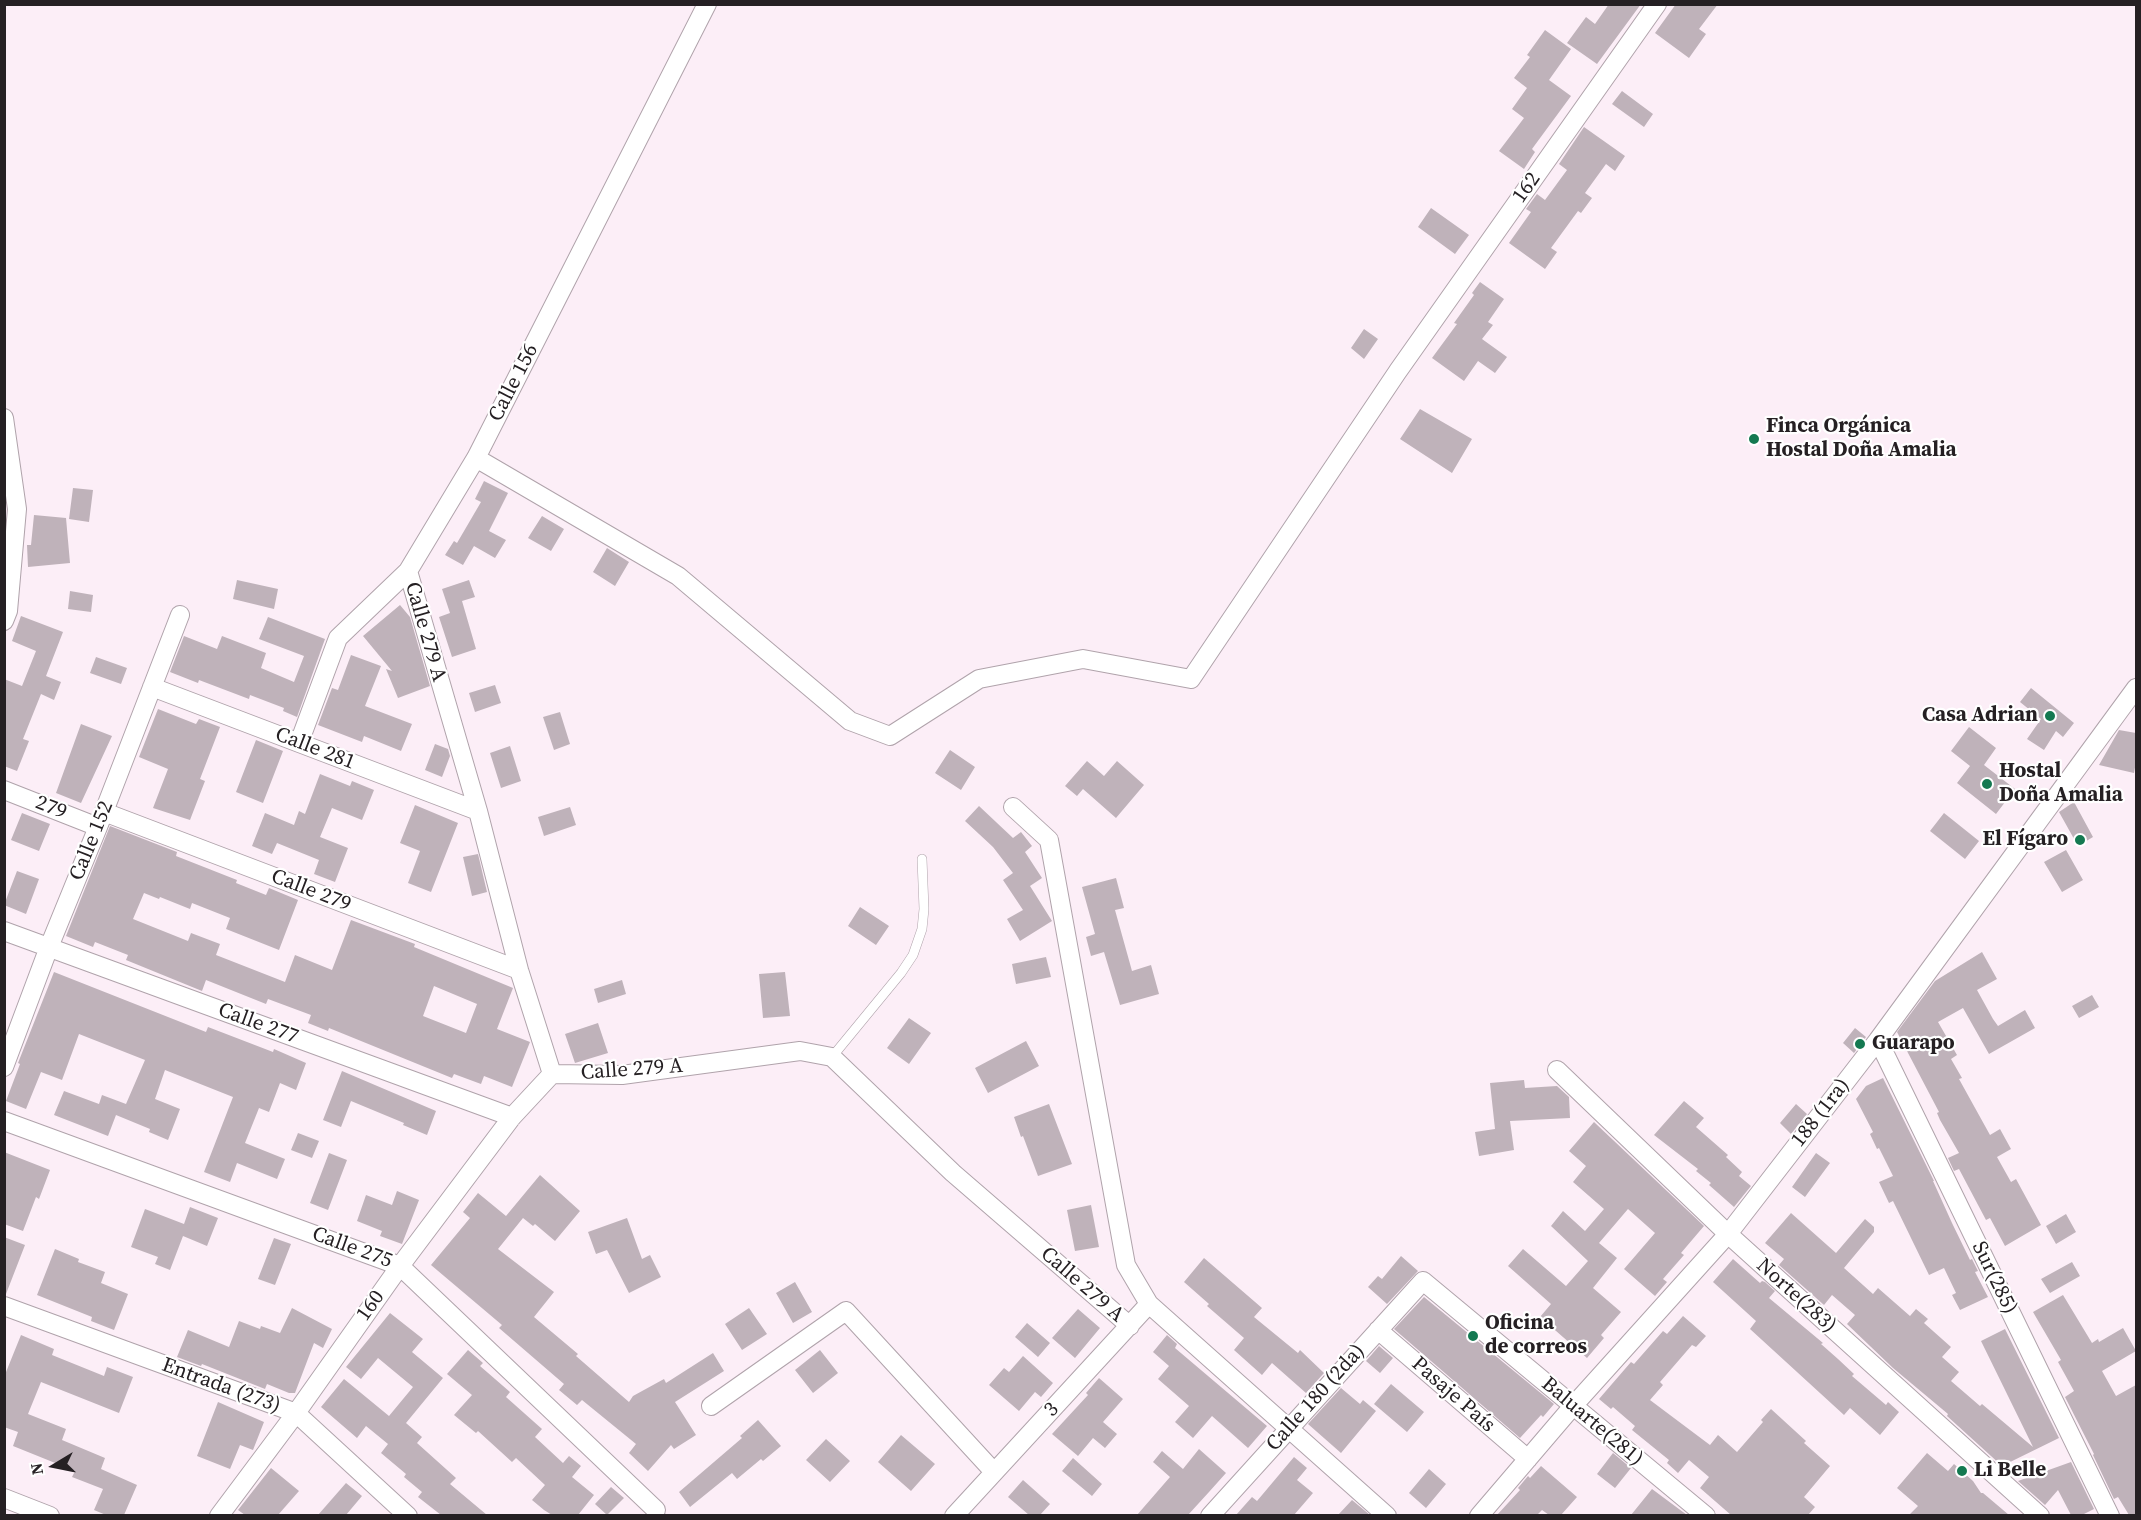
<!DOCTYPE html>
<html>
<head>
<meta charset="utf-8">
<style>
	body { margin:0 }
	#map { position:relative; width:2141px; height:1520px; overflow:hidden; background:#fceef7; font-family:"Source Serif 4",serif }
	canvas { display:block }
	.frame { position:absolute; inset:0; border:6px solid #252023; pointer-events:none }
	.north { position:absolute; left:24px; top:1436px; width:60px; height:60px; -webkit-text-stroke:4px #fff; paint-order:stroke; rotate:260deg; font-size:16px; font-weight:700; line-height:24px; text-align:center; color:#252023 }
	.north::after { content:''; display:block; margin:auto; width:21px; height:27px; background:#252023; clip-path:polygon(50% 0,100% 100%,50% 72%,0 100%) }
</style>
</head>
<body>
<div id="map">
<canvas width="2141" height="1520"></canvas>
<div class="frame"></div>
<div class="north">N</div>
</div>
<script>
const g = document.querySelector('canvas').getContext('2d');
g.lineJoin = 'round';
function fill(path, color) { g.fillStyle = color; g.fill(path, 'evenodd'); }
const toPath = rows => new Path2D(rows.map(r => 'M' + r).join(''));
function trace(path, color, width, dash) { g.strokeStyle = color; g.lineWidth = width; g.lineCap = dash ? 'butt' : 'round'; g.setLineDash(dash || []); g.stroke(path); }
function drawText(font, color, halo, rows, align = 'center') {
  g.font = font + ' "Source Serif 4",serif'; g.lineWidth = 4.5; g.setLineDash([]); g.textBaseline = 'middle'; g.strokeStyle = halo; g.fillStyle = color; for (const [text, x, y, turn = 0] of rows) {
    g.save(); g.translate(x, y); g.rotate((+turn || 0) * Math.PI / 180); g.textAlign = isNaN(turn) ? turn : align; if (halo) g.strokeText(text, 0, 0); g.fillText(text, 0, 0); g.restore();
  }
}
fill(toPath([
	[1609,4,1641,4,1597,64,1567,43,1586,17,1595,24],
	[1676,4,1718,4,1699,29,1706,34,1689,58,1655,33],
	[1545,30,1571,49,1549,80,1571,96,1532,149,1535,152,1524,169,1499,151,1524,118,1512,109,1527,88,1514,78,1530,57,1527,55],
	[1622,91,1653,114,1644,127,1612,104],
	[1584,127,1625,156,1615,171,1606,164,1585,193,1592,198,1581,213,1578,211,1551,248,1557,252,1545,269,1509,243,1531,212,1526,209,1537,194,1545,200,1567,170,1559,164],
	[1431,208,1469,235,1455,254,1418,227],
	[1480,282,1504,299,1488,322,1493,325,1482,339,1507,357,1495,373,1478,361,1464,381,1432,358,1457,324,1454,323,1474,295,1472,293],
	[1364,329,1378,339,1364,359,1351,348],
	[1420,409,1472,439,1452,473,1400,439],
	[484,481,508,493,489,531,506,540,495,558,474,546,463,565,445,555,454,541,457,543,481,502,475,499],
	[73,488,93,490,89,522,69,519],
	[34,515,66,518,70,563,28,567,27,545,31,545],
	[542,516,564,529,551,551,528,538],
	[607,548,629,562,615,586,593,572],
	[237,580,278,589,274,609,233,599],
	[469,580,475,597,462,601,476,649,452,657,439,617,450,613,442,589],
	[70,591,93,595,91,612,68,609],
	[400,605,410,617,430,686,398,698,386,669,392,671,363,636],
	[21,616,63,632,46,676,61,682,54,700,41,694,23,739,29,741,17,771,4,766,4,679,22,686,36,651,12,641],
	[268,617,325,639,297,717,283,711,284,708,250,695,249,699,199,680,198,683,170,672,184,636,217,649,222,636,266,653,261,668,294,682,304,656,259,639],
	[351,655,381,666,365,706,412,724,401,751,364,736,362,742,318,725,332,688,338,690],
	[96,657,127,668,121,684,90,673],
	[495,685,501,703,475,712,469,693],
	[2031,688,2074,723,2063,737,2056,731,2044,750,2027,739,2041,719,2020,702],
	[158,709,196,724,199,719,220,727,200,779,205,781,190,820,153,808,168,769,139,757],
	[560,712,570,744,554,750,543,717],
	[81,724,112,736,81,803,56,793],
	[1969,727,1996,748,1984,765,2015,789,1996,814,1957,783,1970,766,1951,751],
	[2119,730,2136,733,2136,762,2134,773,2099,765],
	[256,740,283,751,263,803,236,792],
	[435,744,448,749,450,756,442,777,425,770],
	[510,746,521,781,501,788,490,753],
	[950,750,975,767,961,790,935,773],
	[1087,761,1104,776,1117,761,1144,785,1116,818,1083,789,1077,796,1065,786],
	[320,774,350,786,352,781,374,790,362,820,332,808,320,837,348,848,335,882,314,874,319,860,277,843,272,854,252,846,265,813,294,825,299,811,305,814],
	[2074,802,2093,837,2078,846,2059,812],
	[415,805,458,823,431,892,408,883,420,851,400,843],
	[979,806,1013,838,1021,832,1032,846,1025,852,1042,878,1030,886,1052,921,1020,941,1007,919,1023,910,1003,880,1013,873,993,847,965,821],
	[570,807,576,825,544,836,538,817],
	[22,813,50,824,39,851,11,840],
	[1944,813,1979,841,1965,859,1930,831],
	[110,826,177,852,176,856,237,880,236,883,266,895,269,888,298,900,279,950,226,929,230,918,192,903,190,909,160,897,159,899,144,893,133,919,188,941,191,933,220,944,216,955,285,982,295,955,332,970,351,920,415,944,414,947,513,988,497,1029,530,1042,512,1087,484,1076,481,1084,454,1074,452,1078,329,1028,328,1031,308,1023,311,1015,268,999,266,1004,206,980,202,991,126,960,128,955,95,942,93,947,66,936],
	[434,986,477,1004,466,1033,423,1016],
	[2066,850,2083,880,2062,892,2044,862],
	[478,854,487,892,472,896,463,857],
	[17,871,39,879,26,914,4,905],
	[1116,878,1124,908,1115,910,1132,971,1151,965,1159,994,1120,1005,1104,952,1091,956,1086,937,1095,934,1082,887],
	[860,907,889,926,876,945,848,926],
	[1982,952,1997,979,1977,990,1993,1019,1998,1026,2025,1010,2035,1028,1989,1054,1963,1008,1938,1022,1957,1055,1951,1059,1962,1078,1959,1079,1990,1135,2000,1129,2011,1149,1997,1157,2011,1182,2016,1179,2041,1225,2005,1246,1990,1218,1986,1220,1959,1169,1954,1171,1948,1158,1959,1153,1940,1120,1937,1113,1939,1112,1897,1032,1935,981],
	[1046,957,1051,977,1016,984,1012,964],
	[54,972,206,1032,208,1027,273,1052,274,1049,306,1063,296,1090,280,1083,269,1112,259,1108,245,1143,285,1159,277,1179,237,1163,230,1182,204,1172,233,1097,165,1070,155,1099,180,1109,168,1140,149,1132,150,1129,116,1115,108,1136,54,1115,64,1091,99,1104,102,1095,126,1104,145,1060,79,1034,62,1080,41,1072,26,1109,6,1101,20,1064,18,1063],
	[785,972,790,1016,763,1018,759,974],
	[622,980,626,994,598,1003,594,989],
	[2092,995,2099,1007,2079,1018,2072,1006],
	[909,1018,931,1033,909,1064,887,1048],
	[598,1023,608,1053,575,1063,565,1034],
	[1855,1028,1866,1037,1854,1053,1843,1043],
	[1026,1041,1039,1066,988,1093,975,1068],
	[342,1071,436,1111,427,1135,403,1125,404,1123,351,1101,341,1127,323,1120],
	[1883,1078,1934,1181,1933,1181,1952,1223,1970,1260,1972,1259,1978,1271,1975,1272,1988,1297,1960,1310,1952,1295,1956,1293,1944,1268,1929,1275,1893,1201,1889,1203,1879,1182,1893,1176,1879,1148,1877,1149,1870,1134,1873,1132,1856,1099,1866,1086],
	[1524,1080,1525,1088,1557,1086,1569,1097,1570,1118,1510,1121,1514,1150,1479,1156,1475,1132,1495,1129,1490,1083],
	[1684,1101,1704,1118,1696,1127,1728,1155,1726,1157,1742,1172,1739,1176,1751,1186,1734,1207,1709,1185,1711,1183,1696,1171,1698,1169,1654,1135],
	[1049,1104,1072,1164,1038,1176,1023,1136,1021,1137,1014,1117],
	[1796,1104,1807,1114,1791,1134,1780,1123],
	[1594,1122,1704,1226,1681,1253,1684,1255,1663,1279,1667,1282,1655,1296,1624,1269,1655,1233,1628,1209,1599,1243,1617,1258,1593,1288,1621,1312,1601,1335,1604,1338,1587,1358,1540,1317,1551,1304,1508,1266,1523,1249,1566,1286,1588,1261,1551,1226,1563,1211,1585,1231,1604,1209,1573,1182,1586,1166,1569,1151],
	[298,1133,319,1141,312,1158,291,1150],
	[4,1152,50,1170,39,1199,36,1197,23,1231,4,1224],
	[329,1153,347,1160,328,1210,310,1203],
	[1816,1153,1830,1163,1805,1197,1792,1187],
	[540,1175,580,1211,555,1241,535,1224,533,1226,523,1218,498,1249,554,1292,534,1317,578,1354,576,1356,629,1402,633,1396,664,1379,666,1383,713,1353,724,1371,675,1402,696,1435,674,1449,671,1445,648,1471,629,1453,636,1444,582,1400,577,1405,559,1390,564,1384,499,1328,502,1325,431,1265,470,1218,463,1212,478,1193,506,1216],
	[397,1191,419,1200,402,1244,380,1236,382,1231,357,1221,366,1195,392,1205],
	[1091,1205,1099,1247,1075,1251,1067,1210],
	[190,1207,218,1218,207,1246,183,1236,170,1270,155,1264,158,1257,131,1247,145,1209,184,1224],
	[1791,1213,1836,1253,1865,1219,1874,1227,1874,1232,1844,1268,1873,1294,1878,1288,1910,1316,1916,1309,1928,1319,1924,1323,1951,1347,1942,1357,1959,1372,1951,1381,1980,1406,1982,1404,2033,1447,1981,1341,2005,1329,2059,1438,2002,1466,1947,1416,1948,1414,1893,1368,1847,1324,1855,1315,1832,1295,1824,1305,1779,1265,1784,1259,1765,1243],
	[2066,1214,2076,1232,2056,1244,2046,1226],
	[627,1218,642,1259,650,1255,661,1277,629,1293,607,1250,596,1254,588,1232],
	[4,1237,25,1245,6,1294,4,1294],
	[274,1238,291,1244,275,1285,258,1279],
	[55,1249,79,1259,78,1262,105,1272,101,1283,128,1294,114,1330,91,1321,92,1317,37,1295],
	[1401,1256,1418,1271,1387,1304,1368,1287,1378,1276,1382,1279],
	[1204,1258,1262,1308,1254,1317,1298,1353,1300,1350,1324,1373,1306,1393,1272,1363,1262,1375,1234,1350,1244,1338,1207,1306,1209,1304,1184,1282],
	[1733,1259,1760,1283,1762,1281,1765,1282,1775,1291,1769,1298,1823,1343,1821,1344,1838,1359,1854,1374,1852,1376,1886,1405,1888,1402,1899,1412,1880,1435,1850,1408,1844,1415,1750,1329,1756,1321,1713,1282],
	[2072,1262,2080,1276,2050,1293,2041,1279],
	[795,1282,812,1312,793,1323,776,1293],
	[2063,1295,2092,1343,2098,1339,2099,1342,2123,1328,2136,1351,2102,1371,2116,1396,2136,1385,2136,1515,2129,1515,2118,1497,2114,1499,2093,1455,2094,1454,2065,1397,2074,1391,2058,1362,2061,1360,2033,1312],
	[1424,1297,1554,1404,1543,1417,1541,1415,1520,1438,1394,1329],
	[292,1308,332,1329,323,1348,314,1343,295,1393,289,1393,267,1384,265,1389,202,1364,201,1366,177,1357,188,1330,229,1347,239,1321,260,1329,261,1326,280,1333],
	[749,1308,767,1334,742,1350,725,1324],
	[1078,1309,1100,1328,1075,1358,1052,1338],
	[390,1313,423,1339,412,1352,443,1378,406,1423,422,1437,417,1443,456,1478,450,1484,487,1515,441,1515,418,1497,422,1492,404,1477,406,1474,381,1453,388,1444,366,1426,357,1438,321,1407,344,1379,389,1416,413,1387,378,1358,361,1379,346,1367],
	[1683,1316,1706,1336,1696,1347,1692,1345,1660,1382,1663,1385,1650,1400,1710,1445,1718,1435,1737,1452,1763,1422,1761,1420,1771,1409,1806,1441,1804,1443,1830,1466,1804,1497,1815,1507,1808,1515,1731,1515,1700,1488,1709,1477,1689,1460,1678,1473,1667,1463,1669,1460,1632,1430,1635,1426,1613,1407,1611,1409,1599,1399,1631,1362,1634,1364,1663,1331,1667,1334],
	[1027,1323,1050,1343,1038,1357,1015,1337],
	[21,1335,54,1349,52,1355,104,1376,107,1367,133,1377,119,1413,41,1382,28,1414,66,1429,62,1440,105,1458,101,1469,137,1485,124,1515,106,1515,94,1510,103,1489,72,1477,75,1471,13,1446,18,1432,4,1427,4,1377],
	[1167,1335,1177,1344,1175,1348,1267,1426,1248,1448,1212,1416,1193,1438,1175,1422,1189,1406,1158,1379,1169,1366,1153,1352],
	[1379,1346,1393,1358,1380,1373,1366,1361],
	[468,1350,483,1363,480,1366,510,1392,506,1397,542,1429,535,1437,563,1463,569,1456,581,1466,572,1477,594,1495,578,1515,552,1515,544,1510,532,1500,545,1485,516,1458,512,1462,478,1431,476,1433,454,1415,472,1395,447,1374],
	[820,1350,838,1373,813,1393,795,1370],
	[1023,1356,1053,1383,1041,1397,1035,1392,1019,1411,989,1385,1004,1368,1009,1372],
	[1099,1378,1123,1399,1103,1422,1117,1434,1105,1448,1093,1438,1078,1456,1052,1434,1088,1395,1086,1393],
	[1391,1384,1424,1412,1407,1432,1374,1404],
	[1341,1388,1360,1404,1363,1400,1376,1411,1341,1453,1308,1424],
	[218,1402,264,1422,253,1450,240,1445,230,1469,197,1456],
	[758,1420,781,1446,763,1461,761,1459,737,1479,732,1473,690,1507,679,1492,742,1438,740,1436],
	[901,1435,935,1464,911,1491,878,1462],
	[826,1439,850,1461,830,1482,806,1460],
	[1199,1449,1226,1473,1209,1492,1188,1515,1137,1515,1170,1477,1153,1462,1162,1451,1183,1469],
	[1613,1453,1631,1468,1615,1488,1597,1474],
	[1927,1453,1948,1471,1954,1464,1973,1481,1981,1493,1983,1493,2009,1515,1909,1515,1918,1506,1897,1488],
	[1294,1457,1307,1468,1297,1480,1313,1493,1294,1515,1236,1515,1252,1497,1257,1501],
	[1073,1458,1102,1484,1092,1496,1062,1471],
	[2071,1462,2094,1509,2082,1515,2071,1515,2058,1490,2045,1505,2018,1481],
	[1541,1466,1577,1497,1561,1515,1549,1515,1542,1510,1537,1515,1497,1515,1520,1490,1518,1488,1528,1476,1530,1478],
	[271,1468,299,1491,278,1515,245,1515,238,1510],
	[1429,1469,1446,1484,1426,1508,1409,1493],
	[1023,1480,1050,1504,1040,1515,1029,1515,1008,1497],
	[346,1483,362,1496,346,1515,318,1515],
	[611,1487,624,1498,607,1515,595,1504],
	[1652,1489,1687,1515,1631,1515],
	[1352,1500,1370,1515,1338,1515]
]), '#bfb2ba');
const service = toPath([
	[832,1057,901,973,913,955,922,929,924,909,922,859]
]);
const minor = toPath([
	[4,418,17,509,8,611,4,621],
	[476,458,678,576,850,721,890,736,979,679,1083,659,1191,679,1398,371,1657,4],
	[408,571,478,811,519,970,552,1074,622,1075,800,1051,832,1057,953,1173,1130,1326],
	[152,687,478,811],
	[299,743,338,638,408,571,476,458,707,4],
	[4,790,98,827],
	[1013,807,1049,840,1126,1265,1149,1304,1387,1516],
	[104,812,519,970],
	[4,931,512,1117],
	[1878,1040,2110,1516],
	[4,1067,49,947,98,827,180,615],
	[1557,1070,1728,1234,2040,1516],
	[4,1121,400,1266,656,1510],
	[4,1306,296,1413,408,1516],
	[1378,1330,1528,1459],
	[711,1406,846,1311,994,1472],
	[4,1498,50,1516],
	[219,1516,296,1413,400,1266,512,1117,552,1074],
	[954,1516,1149,1304],
	[1210,1516,1423,1281,1706,1516],
	[1479,1516,1573,1406,1728,1234,1878,1040,2136,688]
]);
trace(service, '#b0a3ab', 10);
trace(minor, '#b0a3ab', 20);
trace(toPath([
	[2019,791,2032,802]
]), '#9b9197', 3, [1.5, 4.5]);
trace(service, '#fff', 9);
trace(minor, '#fff', 18);
for (const [x, y, r, color] of [
	[1754,439,6,"#147951"],
	[2050,716,6,"#147951"],
	[1987,784,6,"#147951"],
	[2080,840,6,"#147951"],
	[1860,1044,6,"#147951"],
	[1473,1336,6,"#147951"],
	[1962,1471,6,"#147951"]
]) { const dot = new Path2D(); dot.arc(x, y, r, 0, 2 * Math.PI); g.fillStyle = color; g.fill(dot); trace(dot, '#fff', 2); }
drawText('21px', '#252023', '#fff', [
	["162",1527,188,-55],
	["Calle 156",514,383,-63],
	["Calle 279 A",425,632,74],
	["Calle 281",315,749,21],
	["279",51,808,21],
	["Calle 152",92,841,-68],
	["Calle 279",311,891,21],
	["Calle 277",258,1024,20],
	["Calle 279 A",632,1070,-4],
	["188 (1ra)",1821,1113,-52],
	["Calle 275",352,1248,20],
	["Sur(285)",1994,1278,64],
	["Calle 279 A",1082,1285,41],
	["Norte(283)",1796,1296,42],
	["160",371,1306,-55],
	["Entrada (273)",221,1386,20],
	["Pasaje País",1453,1395,41],
	["Calle 180 (2da)",1316,1398,-48],
	["3",1052,1410,-47],
	["Baluarte(281)",1592,1422,40]
]);
drawText('bold 21px', '#252023', '#fff', [
	["Finca Orgánica",1766,427],
	["Hostal Doña Amalia",1766,451],
	["Casa Adrian",2038,716,"right"],
	["Hostal",1999,772],
	["Doña Amalia",1999,796],
	["El Fígaro",2068,840,"right"],
	["Guarapo",1872,1044],
	["Oficina",1485,1324],
	["de correos",1485,1348],
	["Li Belle",1974,1471]
], 'left');
</script>
</body>
</html>
